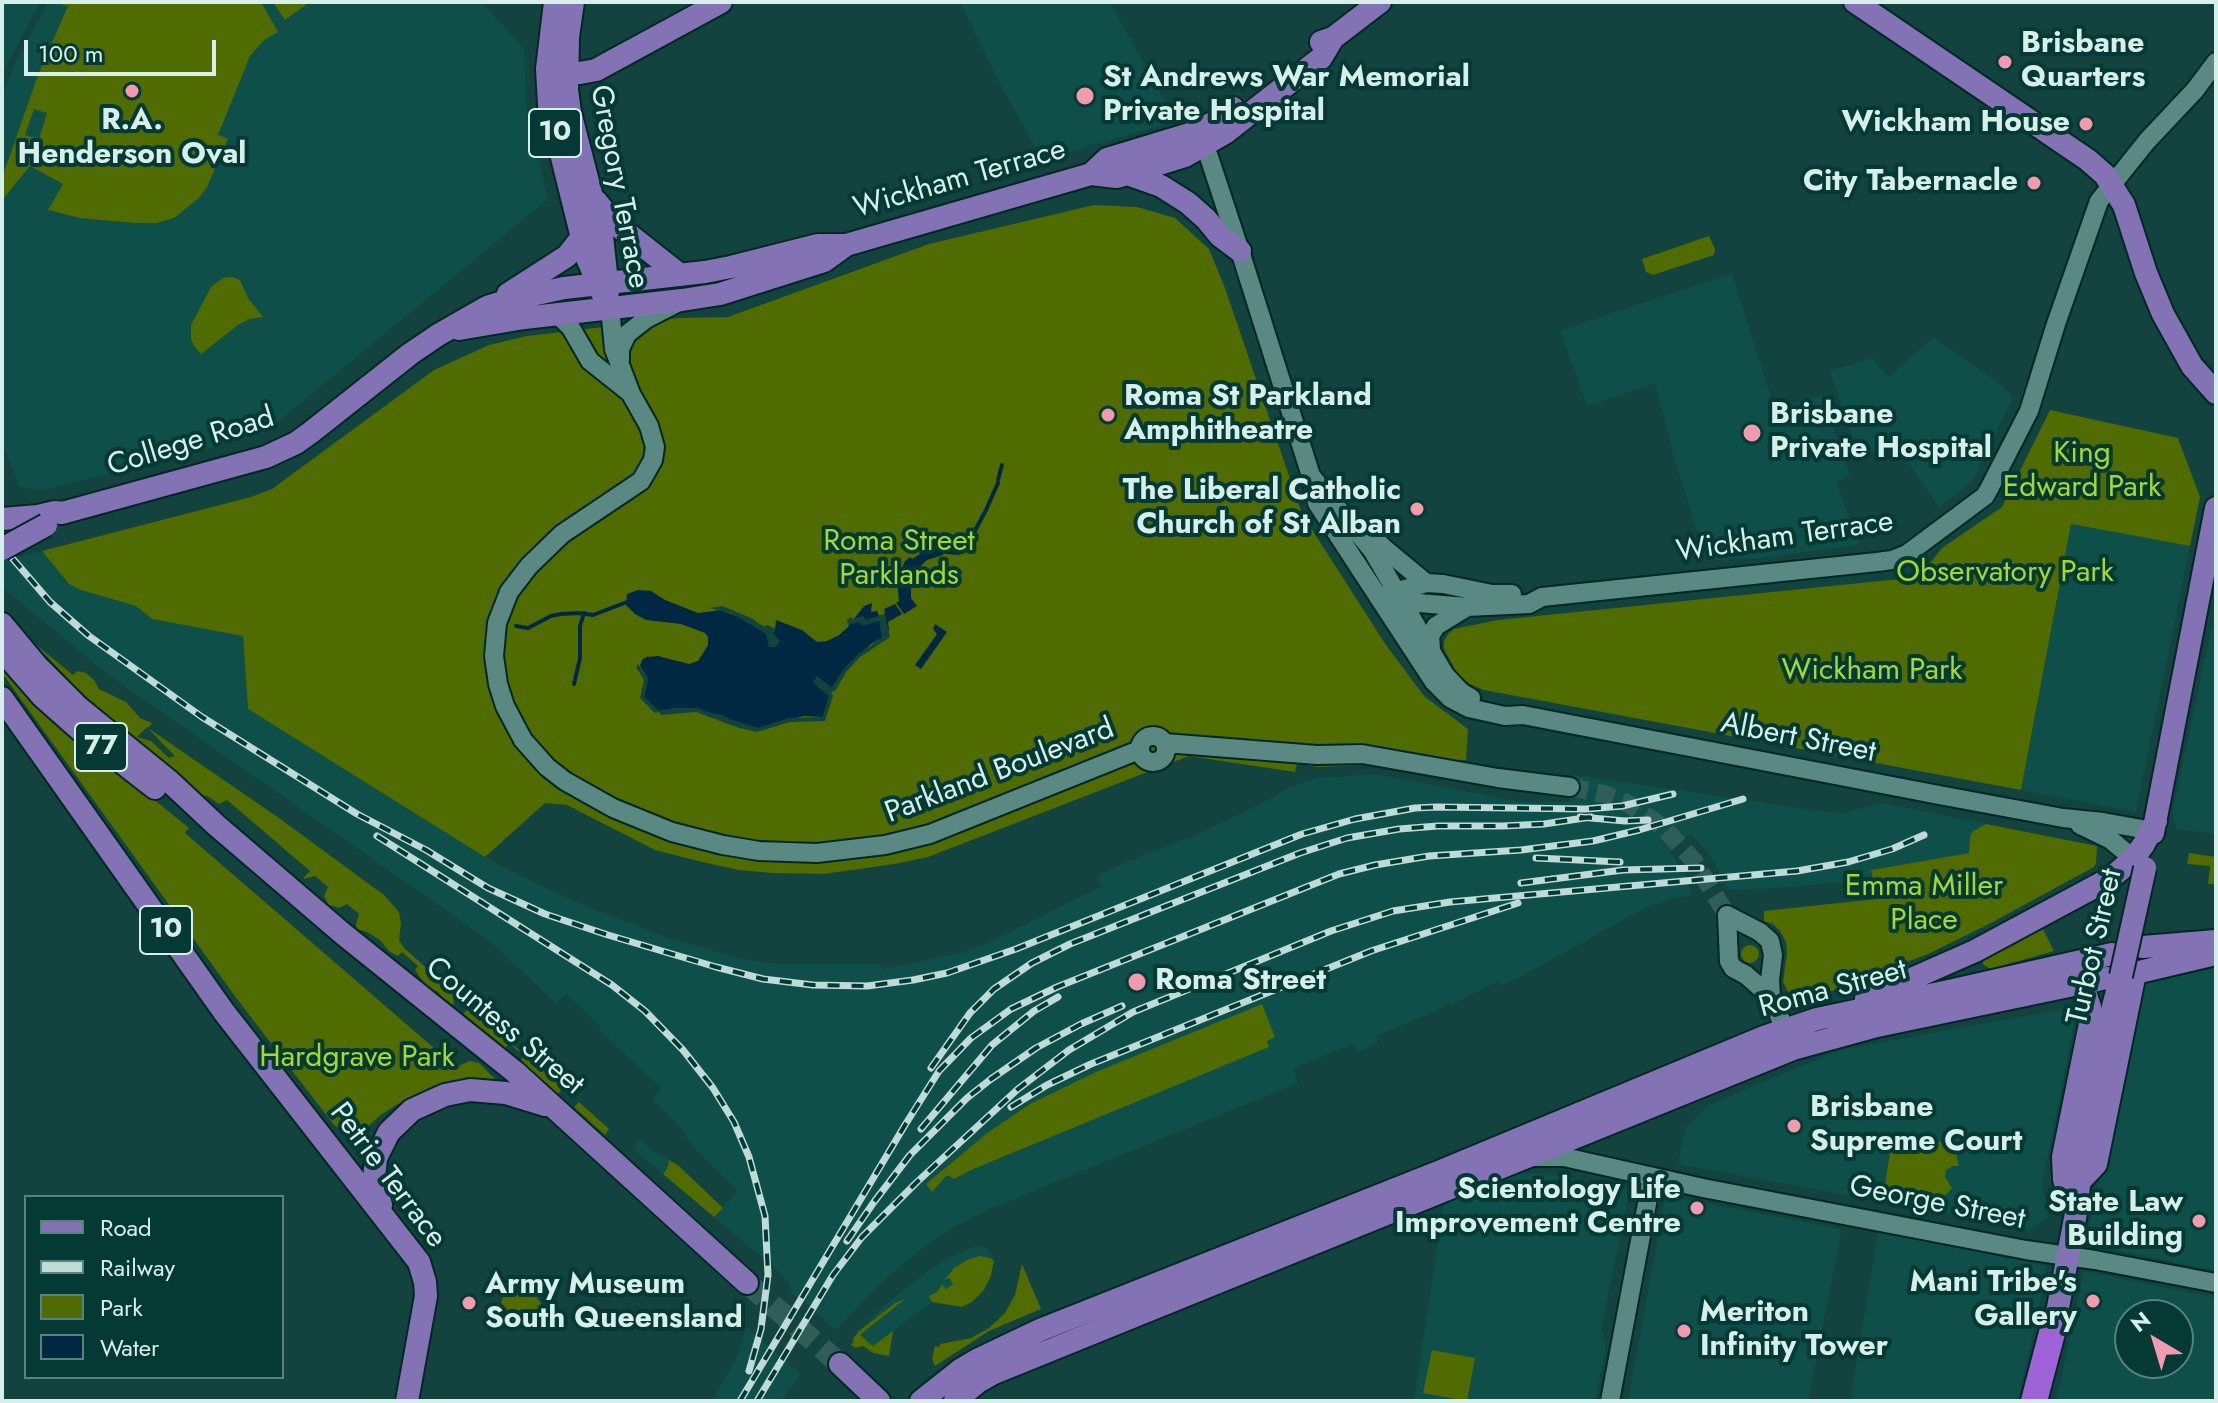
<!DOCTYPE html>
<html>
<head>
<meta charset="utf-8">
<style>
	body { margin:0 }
	#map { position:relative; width:2218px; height:1403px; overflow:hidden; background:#12433e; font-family:Jost,sans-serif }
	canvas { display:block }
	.frame { position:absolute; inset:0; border:4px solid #d6efeb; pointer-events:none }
	.legend { position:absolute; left:24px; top:1195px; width:260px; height:184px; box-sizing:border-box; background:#043934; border:2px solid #58827d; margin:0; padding:10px 14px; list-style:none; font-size:24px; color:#d6efeb }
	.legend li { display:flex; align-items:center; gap:16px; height:40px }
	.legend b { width:40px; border:2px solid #58827d }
	.north { position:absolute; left:2114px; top:1299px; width:80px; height:80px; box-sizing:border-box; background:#043934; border:2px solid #58827d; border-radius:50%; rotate:322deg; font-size:22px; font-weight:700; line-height:32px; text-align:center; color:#d6efeb }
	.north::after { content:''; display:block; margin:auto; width:28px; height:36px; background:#f29aae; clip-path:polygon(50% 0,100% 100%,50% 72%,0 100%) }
	.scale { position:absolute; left:24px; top:40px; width:192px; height:36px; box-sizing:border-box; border:4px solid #d6efeb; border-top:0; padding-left:10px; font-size:24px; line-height:28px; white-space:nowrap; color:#d6efeb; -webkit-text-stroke:6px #043934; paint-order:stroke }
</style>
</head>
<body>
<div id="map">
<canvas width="2218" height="1403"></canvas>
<div class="frame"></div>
<ul class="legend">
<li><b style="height:10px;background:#8373b5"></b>Road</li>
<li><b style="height:10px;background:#bfdbd7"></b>Railway</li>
<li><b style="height:22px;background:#506b00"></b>Park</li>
<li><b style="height:22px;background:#012843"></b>Water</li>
</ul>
<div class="north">N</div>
<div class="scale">100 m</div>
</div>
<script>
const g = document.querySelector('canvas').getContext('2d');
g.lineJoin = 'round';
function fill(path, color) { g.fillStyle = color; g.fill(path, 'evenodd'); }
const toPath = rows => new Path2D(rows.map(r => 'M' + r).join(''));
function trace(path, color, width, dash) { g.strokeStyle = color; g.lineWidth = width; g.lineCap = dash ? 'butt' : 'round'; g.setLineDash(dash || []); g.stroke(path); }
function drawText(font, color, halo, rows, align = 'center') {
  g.font = font + ' Jost,sans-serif'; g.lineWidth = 8; g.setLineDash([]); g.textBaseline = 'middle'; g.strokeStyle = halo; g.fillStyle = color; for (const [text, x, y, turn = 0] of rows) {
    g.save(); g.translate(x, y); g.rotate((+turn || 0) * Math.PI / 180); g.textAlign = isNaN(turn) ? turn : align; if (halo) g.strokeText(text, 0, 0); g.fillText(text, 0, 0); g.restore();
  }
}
fill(toPath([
	[2,2,40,2,2,75],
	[48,2,482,2,524,49,527,115,548,199,262,435,40,491,19,486,2,442,2,96,14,65],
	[960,2,1110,2,1176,121,1042,160,996,76],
	[1732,274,1775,409,1822,395,1850,476,1836,482,1860,545,1761,558,1707,561,1675,461,1655,383,1587,406,1560,330],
	[1933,337,2004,387,2011,395,2012,400,1974,478,1964,489,1939,507,1893,441,1882,448,1861,455,1857,451,1830,371,1872,358,1889,377],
	[2071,524,2190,546,2136,812,2021,790],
	[42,551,69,584,81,590,136,606,152,619,243,636,248,709,497,864,569,899,670,939,752,961,783,964,879,964,883,969,960,953,988,943,1101,887,1097,876,1128,861,1198,834,1265,802,1285,789,1319,778,1375,774,1521,802,1570,802,1573,775,1840,814,1882,803,1986,824,1973,831,1970,837,1969,853,1872,870,1873,878,1848,882,1760,889,1728,890,1709,853,1690,834,1670,852,1686,875,1692,896,1674,898,1641,910,1522,976,1501,986,1498,981,1451,1005,1450,1003,1436,1011,1429,1012,1429,1014,1376,1036,1378,1043,1354,1053,1358,1047,1351,1045,1293,1068,1298,1083,992,1208,956,1226,921,1249,880,1284,836,1330,792,1293,790,1284,777,1270,714,1217,738,1191,695,1149,680,1127,652,1099,661,1088,599,1030,601,1027,566,994,556,1003,487,939,106,673,2,587,2,562],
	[2216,607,2216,834,2177,829,2172,814],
	[2216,965,2216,1271,2091,1245,2088,1240,2088,1232,2141,980],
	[2075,1007,2077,1010,2042,1186,2049,1216,2032,1229,1678,1164,1685,1129,1708,1105,1840,1050],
	[639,1139,652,1150,669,1160,667,1169,663,1174,634,1150],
	[1517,1173,1544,1173,1630,1189,1601,1328,1606,1347,1595,1401,1414,1401,1444,1201],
	[1667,1196,1837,1228,1841,1232,1808,1401,1628,1401,1665,1198],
	[1879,1228,2045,1266,2046,1275,2018,1401,1850,1401],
	[977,1246,986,1248,992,1254,994,1261,985,1256,960,1264,948,1274,954,1284,946,1289,941,1284,937,1292,930,1296,932,1302,873,1346,860,1335,903,1300,895,1303,858,1332,886,1304,924,1274,950,1257],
	[2084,1271,2216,1298,2216,1401,2056,1401],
	[2130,1315,2178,1315,2178,1363,2130,1363],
	[746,1327,801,1374,781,1401,712,1401,738,1355]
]), '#0e4f49');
fill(toPath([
	[51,2,261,2,278,32,264,40,250,56,218,135,228,139,207,187,199,198,174,218,157,223,134,223,80,218,48,210,63,184,30,166,2,200,2,178,38,75,68,6],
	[34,109,47,113,39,139,25,135],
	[273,2,310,2,285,20],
	[1094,205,1137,207,1175,218,1209,249,1225,288,1302,514,1386,645,1424,696,1468,729,1466,760,1319,767,1297,764,1295,772,1189,756,928,857,894,864,824,874,772,873,739,870,702,862,655,850,567,805,545,803,485,857,248,709,243,636,152,619,136,606,81,590,69,584,42,551,251,497,272,489,434,370,489,345,527,336,679,318,728,317,929,244],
	[1709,236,1715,249,1714,255,1653,275,1646,272,1642,259],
	[232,277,240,280,248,298,263,317,250,319,238,325,201,354,194,346,191,339,191,325,211,287,223,278],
	[2050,410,2178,438,2200,497,2190,546,2071,524,2021,790,1484,690,1470,684,1458,675,1444,649,1444,641,1448,634,1454,629,1498,620,1919,577,1942,548,2002,507],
	[34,643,73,675,78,671,86,673,94,680,99,689,126,702,140,718,152,723,148,728,279,818,384,895,399,912,401,923,399,940,404,948,487,1022,499,1025,508,1032,509,1041,563,1088,558,1094,520,1061,524,1056,509,1043,504,1050,495,1048,494,1039,485,1038,483,1030,475,1028,472,1021,463,1017,464,1013,468,1009,453,996,454,1004,449,1005,438,992,427,987,415,970,418,966,402,952,398,956,390,952,380,940,367,932,357,929,356,924,359,914,347,904,339,908,329,905,324,896,328,887,315,876,304,879,304,877,310,871,227,800,219,804,207,796,196,796,65,687,69,680],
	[147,727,162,743,175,756,169,758,151,741,137,737],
	[2,667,28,696,100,759,126,777,189,828,185,833,456,1067,470,1061,479,1063,495,1079,493,1081,460,1079,433,1086,406,1099,382,1114,364,1130,357,1132,342,1131,334,1125,237,999,2,673],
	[1986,824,2097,846,2096,863,2094,867,1989,924,1928,954,1808,1000,1789,994,1783,982,1787,953,1786,942,1780,931,1773,924,1764,921,1764,911,1877,899,1871,870,1969,853,1970,837,1973,831],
	[2189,853,2216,857,2216,884,2208,884,2210,866,2187,864],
	[2042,927,2054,951,1990,969,1983,964,1983,959],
	'1741 954a9 9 0 1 1 18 0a9 9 0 1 1-18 0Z',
	[1262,1004,1275,1037,1267,1041,1269,1047,971,1170,954,1179,947,1175,932,1192,926,1184,986,1134,1030,1104,1096,1072],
	[579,1102,609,1129,605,1135,574,1107],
	[1893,1134,1954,1144,1959,1166,1953,1166,1946,1170,1945,1177,1952,1188,1941,1200,1884,1190],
	[669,1160,679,1166,723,1208,714,1217,663,1174,667,1169],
	[980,1256,990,1258,994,1261,993,1265,991,1276,983,1291,972,1302,962,1307,932,1302,929,1296,937,1292,942,1284,946,1289,953,1284,949,1278,944,1280,954,1268,967,1260],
	[1022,1264,1041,1309,989,1331,935,1366,932,1359,935,1346,939,1347,940,1344,971,1338,989,1328,1005,1313,1015,1295],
	[513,1285,522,1286,536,1295,544,1309,541,1319,536,1322,522,1322,511,1320,502,1316,500,1307,503,1296,506,1289],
	[905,1299,860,1335,873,1346,893,1331,889,1356,873,1353,863,1346,856,1348,851,1345,854,1341,852,1340,858,1332,895,1303],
	[1432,1350,1475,1358,1467,1401,1423,1393]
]), '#506b00');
fill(toPath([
	[930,548,943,548,943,555,927,560,914,572,911,578,911,598,917,606,904,614,896,603,899,601,897,579,905,561,910,557,912,559],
	[638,590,651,591,665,600,698,613,721,610,764,627,767,625,775,629,776,620,802,630,817,642,827,641,839,635,847,628,864,606,872,603,871,612,877,611,879,616,885,614,884,609,895,604,902,614,888,622,889,630,882,638,871,644,844,669,832,688,817,677,813,682,829,696,823,717,804,716,758,728,740,724,720,715,676,708,659,711,644,697,648,679,640,666,642,660,646,657,658,656,689,664,698,661,708,645,708,637,705,633,681,624,646,620,635,614,626,605,627,594],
	[935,624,947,632,921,669,915,665,937,634,933,629]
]), '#012843');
fill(toPath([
	[722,606,751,618,764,627,767,625,776,630,773,633,780,641,776,647,769,647,766,634,760,630,731,613,710,608],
	[885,614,890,637,860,657,847,671,835,691,831,692,833,696,825,721,790,722,757,732,739,728,696,712,661,715,659,712,655,713,640,698,644,680,636,667,638,664,648,679,644,697,659,711,676,708,697,708,758,728,789,718,823,717,829,696,813,682,817,676,832,688,844,669,858,654,882,638,879,621,862,626,860,622,848,625,847,620,851,617,852,619,863,616,866,620]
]), '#12433e');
trace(toPath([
	[998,480,1002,465],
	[940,551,958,553,964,551,986,510,998,483],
	[516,626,528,628,551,616,561,614,579,613,593,615,627,602],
	[574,684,580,658,580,626,584,613]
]), '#012843', 4);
trace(toPath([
	[1570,787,1604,794,1625,802,1663,827,1694,861,1727,915]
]), '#2f5d58', 18, [18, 9]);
trace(toPath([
	[747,1283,840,1364]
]), '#2f5d58', 22, [22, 11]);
const minor = toPath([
	[1197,134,1209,157,1240,251,1311,476,1317,503,1434,682,1450,698,1469,708,1505,716,1523,715,1939,795,2063,818,2103,822,2153,831],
	[610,308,614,349,631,394,649,426,655,447,653,460,641,481,562,534,529,566,509,592,497,623,494,656,498,684,505,706,523,740,547,767,565,781,613,808,672,832,723,845,759,851,817,853,885,845,930,834,1139,750],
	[557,314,571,328,590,361,629,392],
	[620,360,620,349,627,334,646,319,677,303],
	[1312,477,1372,550,1445,675,1461,692,1471,698],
	[1371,535,1385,549,1426,583],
	[1388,594,1426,583,1443,584,1492,594,1512,594],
	[1387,609,1419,603,1467,607,1529,604,1542,597,1877,562,1892,560,1907,554,1985,496,1989,489,2029,411,2056,324,2099,201,2147,141,2195,90,2216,62],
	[1431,649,1430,636,1436,626,1467,607],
	'1140 749a13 13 0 1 1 26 0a13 13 0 1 1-26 0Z',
	[1165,743,1317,755,1362,754,1498,778,1570,787],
	[2080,825,2111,840,2142,866],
	[1727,915,1760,932,1770,941,1773,955,1770,980,1771,997,1789,1039],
	[1727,915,1729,961,1733,968,1746,975,1771,997],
	[1535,1157,1564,1157,1703,1188,2026,1250,2095,1260,2216,1283],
	[1610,1401,1652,1177]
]);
const major = toPath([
	[555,2,547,69,549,105,587,258,604,297],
	[573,2,568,37,567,90,570,112,602,236,608,292],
	[1855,2,2088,160,2105,175,2124,205,2146,273,2163,314,2192,366,2216,393],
	[1321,42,1333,38,1380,2],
	[552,70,580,73,596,70,721,2],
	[1091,174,1107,159,1196,132,1214,122,1233,108],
	[1127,174,1161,186,1188,203,1206,219,1220,236,1240,251],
	[597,202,613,222,680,275],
	[508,294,567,256,582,237],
	[459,329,524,318,682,300,720,294,824,261,846,245],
	[2,519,38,516,55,512,62,513,266,457,296,443,310,433,410,354,438,335,487,307,509,300,564,288,705,272,731,267,818,245,846,245,1091,174,1117,177,1185,156,1225,133,1303,72,1321,58,1333,38],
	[2,624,37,666,78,707,169,781,216,825,342,933,515,1072,747,1283],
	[2,650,42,696,78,728,155,788],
	[2,698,224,1012,419,1262,425,1282,426,1296,407,1401],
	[2153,833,2216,508],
	[2143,947,2216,941],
	[1866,999,1975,951,2111,878,2134,858,2144,844,2156,821],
	[2081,1180,2096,1164,2135,973,2216,954],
	[381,1205,374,1179,376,1158,389,1132,412,1110,445,1095,470,1090,506,1093,545,1105],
	[2072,1205,2064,1179,2063,1157,2091,1019,2090,1007,2082,983],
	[2051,1344,2076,1213,2083,1149,2104,1041,2121,976],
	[840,1364,879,1401],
	[921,1401,960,1370,977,1360,1040,1330,1441,1171,1764,1037,1817,1019,1949,991,2112,954],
	[955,1401,978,1382,994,1373,1793,1049,1877,1026,2107,978]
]);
const highway = toPath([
	[2034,1401,2053,1329]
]);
trace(minor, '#022824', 22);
trace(major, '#022824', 26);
trace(highway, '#022824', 30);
trace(minor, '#5a8983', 18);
trace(major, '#8373b5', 22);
trace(highway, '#9e64d7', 26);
const rail = toPath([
	[13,559,50,602,89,636,202,717,357,814,426,850,488,888,545,914,608,935,716,967,763,979,813,985,867,986,913,980,947,973,1016,949,1302,834,1355,819,1415,808,1437,807,1586,809,1622,806,1673,794],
	[1580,817,1625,821,1648,820],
	[377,836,612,985,645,1011,683,1050,713,1088,734,1122,749,1157,765,1216,768,1275,761,1329,749,1371],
	[1536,858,1620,862],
	[1521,883,1623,870,1701,868],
	[931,1068,970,1013,994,989,1032,963,1070,944,1300,853,1347,838,1399,829,1438,826,1503,826,1544,824,1591,817],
	[1011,1107,1047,1085,1091,1064,1371,951,1518,903],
	[921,1129,992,1045,1034,1011,1058,997],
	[847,1241,874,1202,910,1155,967,1098,991,1079,1036,1048,1081,1024,1122,1006],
	[740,1401,905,1125,939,1071,971,1038,1011,1009,1057,987,1339,874,1375,865,1429,856,1521,850,1593,841,1639,830,1743,799],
	[757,1401,833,1275,862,1237,917,1182,1018,1089,1069,1050,1133,1012,1331,931,1393,911,1450,902,1797,871,1848,862,1892,849,1924,835]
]);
trace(rail, '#bfdbd7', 7);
trace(rail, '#043934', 4, [12]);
const majorBridge = toPath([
	[2,549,46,525],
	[2121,976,2145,868]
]);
trace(majorBridge, '#022824', 26, []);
trace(majorBridge, '#8373b5', 22);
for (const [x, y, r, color] of [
	[2005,62,8,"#f29aae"],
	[132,91,8,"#f29aae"],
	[1085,96,10,"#f29aae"],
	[2086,124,8,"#f29aae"],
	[2034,183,8,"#f29aae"],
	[1108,415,8,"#f29aae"],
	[1752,433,10,"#f29aae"],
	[1417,509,8,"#f29aae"],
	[1137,982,10,"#f29aae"],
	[1794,1126,8,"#f29aae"],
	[1697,1208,8,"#f29aae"],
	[2199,1221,8,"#f29aae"],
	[2093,1301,8,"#f29aae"],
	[469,1303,8,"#f29aae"],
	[1684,1331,8,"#f29aae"]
]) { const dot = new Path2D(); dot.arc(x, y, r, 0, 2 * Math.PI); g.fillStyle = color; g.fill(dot); trace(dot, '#043934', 3); }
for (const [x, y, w] of [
	[555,133,52],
	[101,747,52],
	[166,930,52]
]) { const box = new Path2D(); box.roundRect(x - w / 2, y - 24, w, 48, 6); g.fillStyle = '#043934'; g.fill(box); trace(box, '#d6efeb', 2); }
drawText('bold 28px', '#d6efeb', null, [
	["10",555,133],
	["77",101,747],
	["10",166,930]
]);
drawText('bold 30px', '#d6efeb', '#043934', [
	["Brisbane",2021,45],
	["Quarters",2021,79],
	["St Andrews War Memorial",1103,79],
	["Private Hospital",1103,113],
	["R.A.",132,122,"center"],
	["Henderson Oval",132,156,"center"],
	["Wickham House",2070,124,"right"],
	["City Tabernacle",2018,183,"right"],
	["Roma St Parkland",1124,398],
	["Amphitheatre",1124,432],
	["Brisbane",1770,416],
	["Private Hospital",1770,450],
	["The Liberal Catholic",1401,492,"right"],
	["Church of St Alban",1401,526,"right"],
	["Roma Street",1155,982],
	["Brisbane",1810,1109],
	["Supreme Court",1810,1143],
	["Scientology Life",1681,1191,"right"],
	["Improvement Centre",1681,1225,"right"],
	["State Law",2183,1204,"right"],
	["Building",2183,1238,"right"],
	["Mani Tribe's",2077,1284,"right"],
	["Gallery",2077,1318,"right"],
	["Army Museum",485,1286],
	["South Queensland",485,1320],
	["Meriton",1700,1314],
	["Infinity Tower",1700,1348]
], 'left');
drawText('30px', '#d6efeb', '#043934', [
	["Wickham Terrace",960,180,-16],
	["Gregory Terrace",618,187,79],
	["College Road",191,443,-17],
	["Wickham Terrace",1785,538,-8],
	["Albert Street",1798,739,11],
	["Parkland Boulevard",1000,772,-21],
	["Turbot Street",2096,947,-77],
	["Roma Street",1833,990,-15],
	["Countess Street",504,1027,40],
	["Petrie Terrace",387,1176,53],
	["George Street",1937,1204,11]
]);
drawText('30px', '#a7d92a', '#043934', [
	["King",2082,455],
	["Edward Park",2082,489],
	["Roma Street",899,543],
	["Parklands",899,577],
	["Observatory Park",2005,574],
	["Wickham Park",1872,672],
	["Emma Miller",1924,888],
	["Place",1924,922],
	["Hardgrave Park",357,1059]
]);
</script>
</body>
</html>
